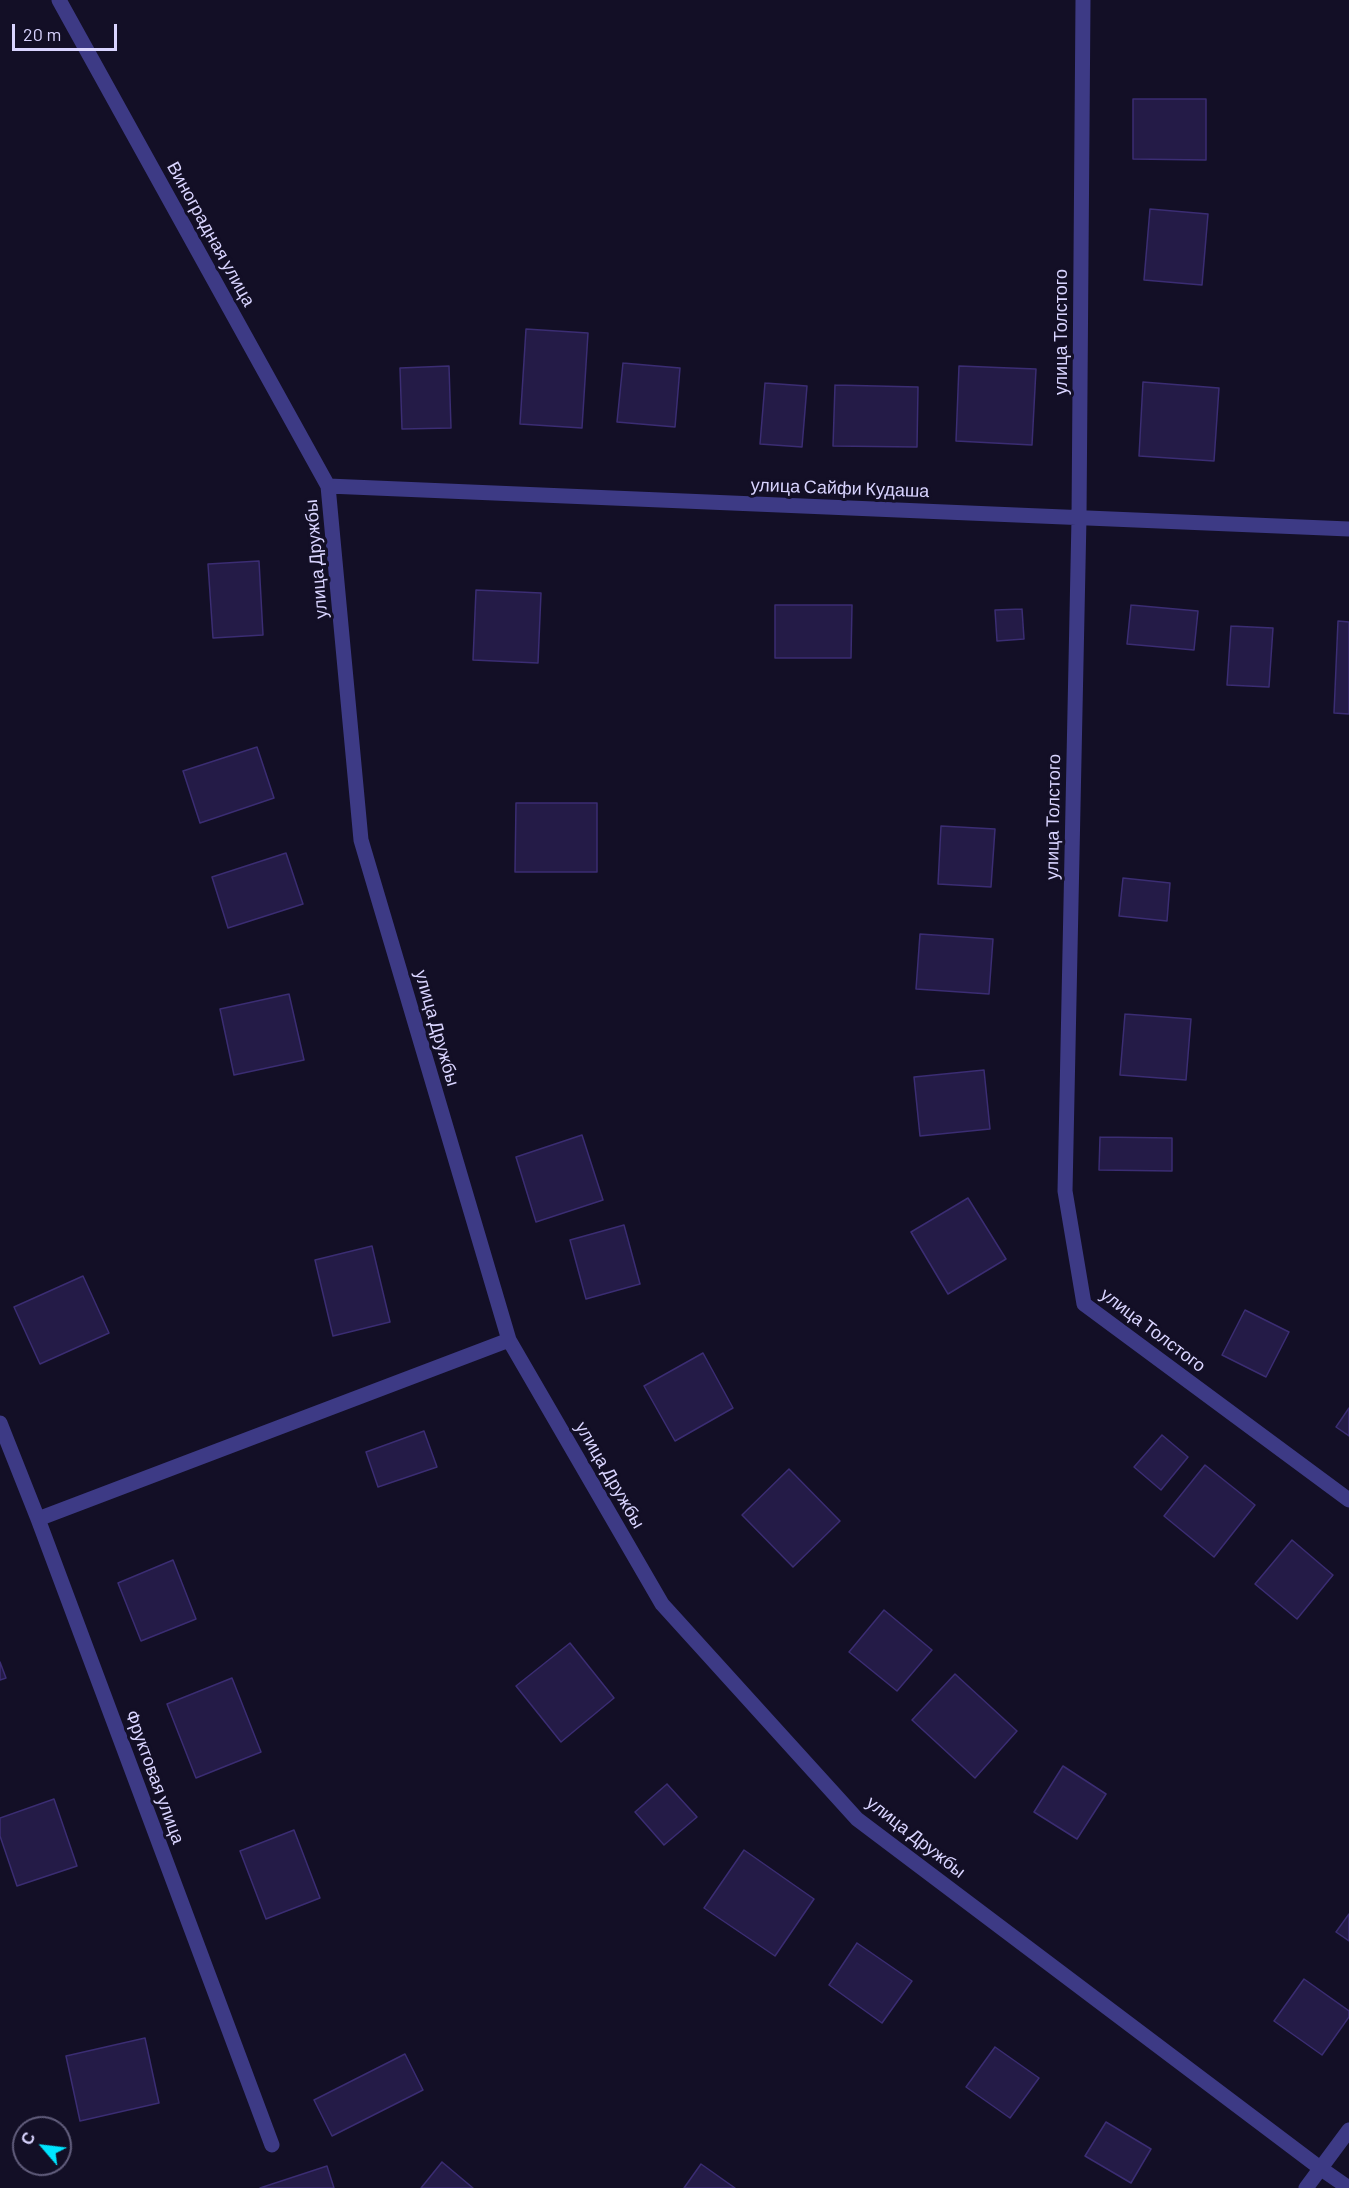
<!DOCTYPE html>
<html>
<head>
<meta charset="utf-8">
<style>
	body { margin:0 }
	#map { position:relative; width:1349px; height:2188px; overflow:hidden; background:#130f26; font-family:Barlow,sans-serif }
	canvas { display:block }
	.north { position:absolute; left:12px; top:2116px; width:60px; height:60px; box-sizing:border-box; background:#130f26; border:2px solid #625e7d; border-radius:50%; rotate:298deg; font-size:16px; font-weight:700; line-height:24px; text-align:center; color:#d9d4ff }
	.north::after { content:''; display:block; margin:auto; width:21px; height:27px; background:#00e5ff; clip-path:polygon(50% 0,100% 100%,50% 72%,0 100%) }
	.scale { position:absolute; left:12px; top:24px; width:105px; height:27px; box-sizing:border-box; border:3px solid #d9d4ff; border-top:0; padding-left:8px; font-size:18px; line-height:21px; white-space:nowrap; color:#d9d4ff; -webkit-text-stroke:4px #130f26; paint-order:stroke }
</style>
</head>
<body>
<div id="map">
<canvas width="1349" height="2188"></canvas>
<div class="north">С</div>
<div class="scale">20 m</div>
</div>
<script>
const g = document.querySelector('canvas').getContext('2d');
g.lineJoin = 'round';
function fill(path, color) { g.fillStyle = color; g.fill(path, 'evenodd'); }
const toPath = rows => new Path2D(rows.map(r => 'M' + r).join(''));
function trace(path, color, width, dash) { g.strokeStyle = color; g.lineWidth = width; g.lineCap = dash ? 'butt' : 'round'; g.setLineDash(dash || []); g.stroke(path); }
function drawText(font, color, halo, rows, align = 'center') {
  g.font = font + ' Barlow,sans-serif'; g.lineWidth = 6; g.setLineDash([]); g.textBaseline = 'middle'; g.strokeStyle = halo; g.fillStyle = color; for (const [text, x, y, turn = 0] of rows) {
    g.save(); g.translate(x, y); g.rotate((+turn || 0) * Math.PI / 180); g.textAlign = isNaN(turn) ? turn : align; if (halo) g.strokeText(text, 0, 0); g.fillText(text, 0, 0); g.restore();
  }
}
const building = toPath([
	[1133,99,1206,99,1206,160,1133,159,1133,99],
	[1150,209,1208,214,1202,285,1144,280,1150,209],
	[526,329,588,333,582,428,520,424,526,329],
	[623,363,680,368,675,427,617,422,623,363],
	[449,366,451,428,402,429,400,368,449,366],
	[959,366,1036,369,1032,445,956,441,959,366],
	[1143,382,1219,388,1214,461,1139,456,1143,382],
	[765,383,807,386,802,447,760,444,765,383],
	[835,385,918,387,917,447,833,446,835,385],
	[259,561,263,635,213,638,208,564,259,561],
	[476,590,541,593,538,663,473,660,476,590],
	[775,605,852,605,851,658,775,658,775,605],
	[1131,605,1198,611,1194,650,1127,644,1131,605],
	[1022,609,1024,639,997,641,995,610,1022,609],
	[1338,621,1349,622,1349,714,1334,713,1338,621],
	[1231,626,1273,628,1269,687,1227,685,1231,626],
	[257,747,274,798,200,823,183,771,257,747],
	[516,803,597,803,597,872,515,872,516,803],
	[941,826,995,829,991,887,938,884,941,826],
	[286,853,303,904,228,928,212,877,286,853],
	[1123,878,1170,883,1167,921,1119,916,1123,878],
	[920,934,993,939,989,994,916,989,920,934],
	[289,994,304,1060,234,1075,220,1009,289,994],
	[1125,1014,1191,1019,1186,1080,1120,1075,1125,1014],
	[984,1070,990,1129,920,1136,914,1077,984,1070],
	[582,1135,603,1200,536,1222,516,1157,582,1135],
	[1100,1137,1172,1138,1172,1171,1099,1170,1100,1137],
	[968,1198,1006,1259,948,1294,911,1232,968,1198],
	[624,1225,640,1284,586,1299,570,1240,624,1225],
	[372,1246,390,1322,333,1336,315,1260,372,1246],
	[83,1276,109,1333,40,1364,14,1307,83,1276],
	[1245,1310,1289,1332,1266,1377,1222,1355,1245,1310],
	[703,1353,733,1408,675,1441,644,1386,703,1353],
	[1349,1408,1349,1436,1336,1427,1349,1408],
	[424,1431,437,1467,378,1487,366,1452,424,1431],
	[1162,1435,1188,1457,1161,1490,1134,1467,1162,1435],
	[1205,1465,1255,1505,1214,1557,1164,1516,1205,1465],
	[789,1469,840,1521,793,1567,742,1515,789,1469],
	[1292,1540,1333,1575,1297,1619,1255,1584,1292,1540],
	[173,1560,196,1619,141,1641,118,1583,173,1560],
	[884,1610,932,1650,897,1691,849,1652,884,1610],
	[570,1643,614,1698,561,1742,516,1686,570,1643],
	[0,1662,6,1678,0,1680,0,1662],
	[955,1674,1017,1731,975,1778,912,1720,955,1674],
	[232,1678,261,1752,196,1778,167,1704,232,1678],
	[1063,1766,1106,1794,1077,1839,1034,1812,1063,1766],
	[667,1784,697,1817,664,1845,635,1812,667,1784],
	[54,1799,77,1866,17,1886,0,1836,0,1818,54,1799],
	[294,1830,320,1898,266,1919,240,1851,294,1830],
	[744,1850,814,1899,775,1956,704,1908,744,1850],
	[1349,1914,1349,1941,1336,1932,1349,1914],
	[857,1943,912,1981,882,2023,829,1985,857,1943],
	[1304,1979,1349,2011,1349,2017,1322,2055,1274,2021,1304,1979],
	[145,2038,159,2103,80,2121,66,2056,145,2038],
	[995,2047,1039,2078,1010,2118,966,2087,995,2047],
	[405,2054,423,2090,332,2136,314,2100,405,2054],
	[1106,2122,1151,2149,1131,2183,1085,2156,1106,2122],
	[442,2162,473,2188,421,2188,442,2162],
	[701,2164,735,2188,684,2188,701,2164],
	[327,2166,334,2188,260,2188,327,2166]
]);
fill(building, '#241b47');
trace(building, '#3b2d73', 1.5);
trace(toPath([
	[59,0,328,486,361,840,509,1340,662,1604,857,1819,1320,2168,1349,2188],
	[1083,0,1079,518,1065,1191,1084,1304,1349,1500],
	[328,486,1349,529],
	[0,1423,38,1519,272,2145],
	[38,1519,509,1340],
	[1306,2188,1349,2130]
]), '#3d3a85', 15);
drawText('18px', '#d9d4ff', '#130f26', [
	["Виноградная улица",211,234,61],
	["улица Толстого",1061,332,-90],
	["улица Сайфи Кудаша",840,488,2],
	["улица Дружбы",316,559,-95],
	["улица Толстого",1053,817,-89],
	["улица Дружбы",437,1028,74],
	["улица Толстого",1153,1330,37],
	["улица Дружбы",610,1475,60],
	["Фруктовая улица",155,1777,70],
	["улица Дружбы",916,1837,38]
]);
</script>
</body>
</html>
